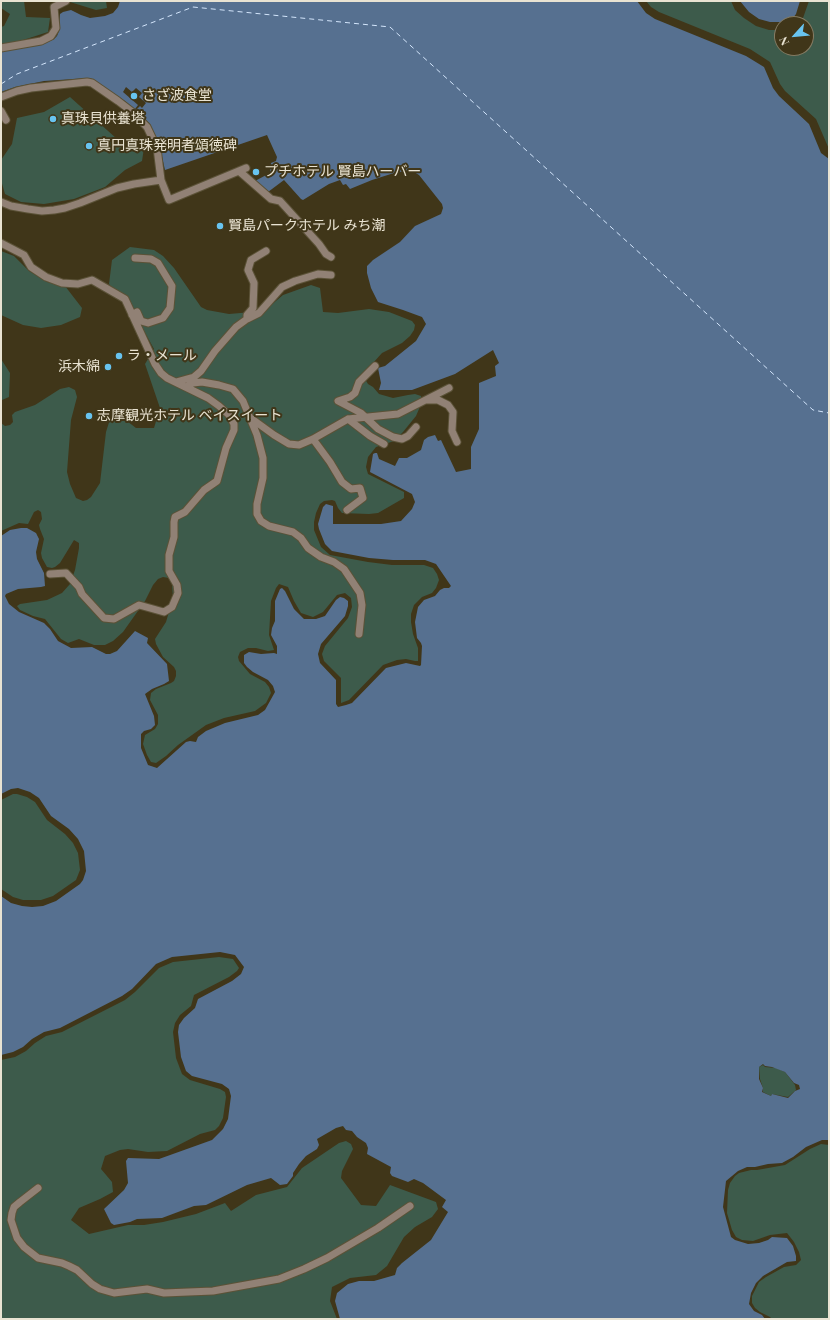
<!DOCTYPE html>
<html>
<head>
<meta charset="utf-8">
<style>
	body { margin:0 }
	#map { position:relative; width:830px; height:1320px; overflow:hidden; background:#403619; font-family:"Playfair Display",serif }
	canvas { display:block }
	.frame { position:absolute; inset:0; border:2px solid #e9e3d2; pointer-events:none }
	.north { position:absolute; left:774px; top:16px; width:40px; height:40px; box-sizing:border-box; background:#403619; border:1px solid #847b63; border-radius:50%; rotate:243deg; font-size:11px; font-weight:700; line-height:16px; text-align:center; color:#e9e3d2 }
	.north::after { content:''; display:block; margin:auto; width:14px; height:18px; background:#68c4f0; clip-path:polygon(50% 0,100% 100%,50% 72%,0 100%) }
</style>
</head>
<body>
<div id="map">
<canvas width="830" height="1320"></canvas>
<div class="frame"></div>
<div class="north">N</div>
</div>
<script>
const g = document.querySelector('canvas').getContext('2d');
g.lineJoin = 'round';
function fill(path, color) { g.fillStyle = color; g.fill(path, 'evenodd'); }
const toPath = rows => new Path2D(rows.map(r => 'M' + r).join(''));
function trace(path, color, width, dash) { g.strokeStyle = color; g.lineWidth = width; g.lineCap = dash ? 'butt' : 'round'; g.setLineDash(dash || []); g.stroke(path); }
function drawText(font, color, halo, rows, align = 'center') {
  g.font = font + ' "Playfair Display","Noto Sans JP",serif'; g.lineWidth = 4; g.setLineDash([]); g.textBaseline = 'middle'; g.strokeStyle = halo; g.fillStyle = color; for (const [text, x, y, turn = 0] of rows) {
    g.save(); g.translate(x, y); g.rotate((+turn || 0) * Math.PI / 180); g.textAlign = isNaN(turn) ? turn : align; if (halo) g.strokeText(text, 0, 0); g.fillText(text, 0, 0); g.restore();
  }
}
fill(toPath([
	[1,1,24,1,26,17,50,18,48,32,17,42,1,44,1,27,4,26,10,14,1,8],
	[61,1,106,1,107,8,96,10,70,2],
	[646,1,731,1,735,10,744,18,756,26,769,30,782,30,782,48,806,48,806,24,798,24,803,18,809,1,829,1,829,149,816,119,785,91,780,84,770,62,750,49,659,12,651,7],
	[70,97,126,147,144,148,142,161,125,170,105,187,74,199,44,204,21,202,5,194,1,180,1,160,12,144,17,118,44,112],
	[130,247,154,250,163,256,174,268,201,307,207,310,229,314,264,311,283,295,311,285,320,288,323,312,338,313,369,309,389,312,412,321,415,325,414,330,410,336,402,343,382,353,364,373,365,379,368,384,373,387,379,394,393,398,408,395,415,394,421,396,422,402,416,416,403,432,394,441,376,447,368,457,366,467,368,474,404,492,404,498,378,513,369,514,342,513,338,508,335,501,332,500,324,501,320,504,316,513,314,522,314,530,321,547,330,555,368,562,392,565,424,565,433,568,437,574,439,580,436,588,432,593,422,597,414,605,411,614,411,622,413,634,418,648,418,661,415,661,406,659,397,660,383,665,349,700,341,703,341,678,324,661,322,654,325,646,348,618,352,607,351,598,345,593,337,595,323,612,313,617,301,613,294,601,288,587,279,584,276,588,271,601,269,635,274,650,268,651,256,648,248,648,240,652,238,657,239,661,250,674,265,682,269,687,271,693,266,703,255,711,224,718,206,725,178,745,166,756,156,763,151,762,147,755,143,744,145,735,155,729,158,724,158,715,150,700,151,693,156,689,171,683,174,681,176,676,176,671,174,667,163,657,156,644,155,639,166,622,173,598,172,584,169,578,163,577,158,579,153,585,145,601,123,632,113,641,105,645,94,645,79,639,68,643,61,639,45,619,33,616,20,610,17,606,20,604,47,600,62,593,70,584,75,570,79,548,79,543,74,540,60,563,55,567,52,568,47,567,42,558,41,553,44,539,40,529,39,525,42,519,41,512,38,510,34,512,28,524,19,523,1,531,1,423,5,426,10,425,13,422,12,415,15,412,35,405,60,389,69,387,75,390,77,397,71,420,67,472,70,484,76,498,83,501,87,500,91,497,100,483,106,432,111,416,115,415,123,418,136,428,154,428,160,408,145,364,154,349,138,320,109,284,112,260],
	[1,251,14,256,29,271,47,282,65,286,82,308,80,317,61,325,41,328,23,325,1,315,1,275,2,274],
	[1,359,10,373,9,397,2,400,1,400],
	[13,794,17,794,27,797,35,802,47,820,65,834,73,843,78,853,80,870,76,880,53,896,41,900,23,900,13,897,1,889,1,800],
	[219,957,233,959,239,968,237,971,229,977,194,995,191,1006,180,1015,175,1023,173,1032,176,1058,182,1074,190,1080,220,1089,225,1092,226,1097,223,1118,219,1126,215,1130,200,1134,167,1151,148,1152,128,1149,120,1150,105,1156,101,1169,112,1182,113,1192,100,1199,79,1208,71,1220,89,1234,128,1225,144,1225,163,1222,196,1214,225,1203,231,1211,256,1195,287,1187,302,1168,339,1143,346,1141,351,1144,353,1149,342,1171,341,1178,361,1205,376,1206,390,1185,436,1202,438,1209,432,1217,415,1227,404,1237,387,1266,376,1275,350,1278,332,1287,330,1301,337,1319,126,1319,122,1318,119,1319,1,1319,1,1060,15,1057,26,1051,35,1043,46,1036,62,1032,125,1000,135,992,159,968,173,962],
	[763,1065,765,1067,776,1068,785,1072,795,1085,796,1090,788,1097,772,1094,771,1096,763,1092,763,1088,760,1079,759,1067],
	[821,1144,829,1145,829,1319,772,1319,770,1317,760,1312,755,1308,752,1303,752,1296,759,1282,766,1277,784,1267,796,1265,801,1260,799,1252,794,1242,787,1233,770,1235,753,1241,742,1240,736,1237,732,1230,727,1213,728,1190,730,1183,735,1176,739,1173,751,1170,757,1170,785,1165,810,1149]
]), '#3d5b4b');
fill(toPath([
	[120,1,637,1,646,13,655,19,746,56,764,67,773,88,779,96,809,124,821,153,829,159,829,1140,822,1140,806,1147,793,1157,782,1163,768,1164,755,1167,747,1167,738,1171,726,1181,723,1207,731,1237,735,1240,748,1244,759,1243,768,1240,772,1237,787,1238,793,1246,796,1256,796,1261,787,1262,763,1276,756,1283,751,1293,749,1304,754,1311,762,1315,765,1319,340,1319,335,1301,337,1293,348,1284,359,1281,374,1281,395,1275,397,1268,402,1263,431,1240,448,1212,442,1207,446,1200,423,1183,414,1179,408,1182,392,1176,390,1173,391,1167,367,1154,368,1148,366,1143,357,1137,352,1131,346,1130,343,1126,336,1128,317,1139,319,1145,317,1149,306,1156,299,1164,293,1173,293,1176,287,1184,280,1185,271,1178,247,1185,206,1205,194,1206,162,1218,137,1219,130,1222,114,1225,111,1223,104,1209,124,1190,128,1183,126,1161,128,1158,159,1159,212,1140,223,1129,228,1119,231,1096,229,1089,222,1084,192,1076,186,1071,181,1057,178,1032,179,1025,184,1018,195,1008,198,999,232,981,241,974,244,967,235,955,220,952,172,957,156,964,132,989,122,996,60,1028,44,1032,32,1039,23,1047,13,1052,1,1055,1,896,11,903,22,906,32,907,43,906,56,901,80,884,83,880,86,871,84,851,78,839,69,829,51,816,39,798,30,792,18,788,11,789,1,794,1,536,10,530,21,528,27,528,36,533,39,539,36,552,37,559,44,573,45,586,41,587,18,589,6,594,5,596,9,604,19,612,44,623,50,629,58,641,71,648,92,647,106,654,110,654,117,651,135,631,148,638,147,643,167,664,169,681,164,684,152,689,145,694,154,716,155,725,151,729,144,731,141,734,141,748,148,765,157,768,186,742,190,741,196,742,198,737,206,731,225,723,258,715,265,710,275,692,273,686,268,680,253,672,247,667,244,663,244,655,249,652,261,654,274,653,277,654,277,646,271,635,272,628,275,621,275,601,280,589,282,588,285,591,294,609,304,619,316,619,325,616,336,600,340,597,344,598,348,601,348,606,345,616,321,644,318,654,320,663,336,680,336,704,338,707,346,705,352,703,386,668,406,663,420,666,421,665,422,646,421,643,417,638,415,622,418,607,424,600,435,596,440,590,444,588,449,588,451,586,436,564,425,560,393,560,369,558,332,551,325,544,319,529,318,524,323,507,326,504,333,506,333,524,381,524,401,521,412,509,415,502,412,494,370,472,373,454,375,453,377,453,379,459,395,466,399,458,407,458,421,450,424,440,428,437,435,435,438,441,441,440,456,472,471,469,471,447,479,429,479,383,496,376,495,366,499,363,493,350,455,374,412,390,379,390,381,383,378,368,385,366,416,341,426,324,422,317,403,310,378,302,371,288,367,273,367,266,373,260,400,242,415,226,441,214,443,208,442,204,419,175,411,170,394,173,372,180,350,189,346,184,343,185,340,180,329,184,303,200,301,199,284,180,268,192,255,181,270,173,271,163,276,161,277,157,267,135,165,170,160,148,150,124,136,110,125,101,92,79,89,78,44,81,15,87,1,92,1,51,43,44,54,39,57,36,59,31,60,14,63,12,71,10,81,15,90,18,105,16,113,13,118,7],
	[763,1064,765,1066,772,1067,785,1072,794,1083,799,1085,800,1089,795,1091,788,1098,772,1094,771,1096,762,1092,763,1088,759,1079,759,1067],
	[740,1,800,1,796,14,793,18,784,22,770,22,759,19,749,12]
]), '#567090');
fill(toPath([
	[126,87,132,92,136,88,142,93,139,97,146,103,142,108,140,106,136,110,135,109,138,105,123,92]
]), '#403619');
trace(toPath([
	[1,84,17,74,193,7,390,27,813,410,829,413]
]), '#d4e6fc', 1, [5, 4]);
const minor = toPath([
	[1,48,41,41,51,36,56,28,54,7,66,1],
	[1,97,17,91,31,88,87,82,92,83,118,101,131,111,147,127,157,148,161,180,134,184,117,188,80,203,65,208,54,210,42,211,28,209,11,206,1,202],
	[1,111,6,120],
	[239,171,271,199,280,201,319,244,326,254,331,257],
	[161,180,169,200,246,168],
	[1,243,24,255,31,267,46,277,62,283,78,284,92,280,125,299,155,364,161,373,167,378,208,398,219,406,229,415,234,424,234,430,226,448,217,481,204,490,185,512,175,517,174,522,174,537,169,555,169,571,177,585,178,593,172,607,164,612,139,605,114,619,104,618,82,594,79,587,66,573,50,574],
	[132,315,137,312,141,321,148,323,163,318,170,308,172,286,158,263,151,259,135,258],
	[247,319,247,315,253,308,254,283,248,270,251,260,266,251],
	[375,366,359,382,355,393,350,397,338,401,361,413,378,429,393,437,402,439,408,436,416,427],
	[176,382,194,377,201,371,215,351,236,327,247,319,259,313,282,287,295,281,318,274,331,275],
	[186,387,193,383,202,382,219,385,233,389,243,401,257,435,263,458,263,478,257,504,257,514,261,521,269,526,293,532,301,538,308,548,321,557,334,562,344,569,360,593,362,605,359,634],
	[428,400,438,400,448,405,453,412,452,431,457,442],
	[252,419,274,435,289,444,299,445,313,439,348,419,398,414,449,388],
	[348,419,370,436,384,444],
	[313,439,330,462,342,482,351,489,360,488,363,498,347,510],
	[38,1188,20,1202,14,1207,12,1213,11,1220,17,1238,24,1247,38,1258,62,1263,69,1266,77,1270,92,1284,100,1289,114,1293,147,1289,164,1293,213,1291,279,1279,304,1269,327,1258,378,1228,410,1206]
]);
trace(minor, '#5b5237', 9);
trace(minor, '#918175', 7);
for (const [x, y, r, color] of [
	[134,96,4,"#68c4f0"],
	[53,119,4,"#68c4f0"],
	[89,146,4,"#68c4f0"],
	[256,172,4,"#68c4f0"],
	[220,226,4,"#68c4f0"],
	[119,356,4,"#68c4f0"],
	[108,367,4,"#68c4f0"],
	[89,416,4,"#68c4f0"]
]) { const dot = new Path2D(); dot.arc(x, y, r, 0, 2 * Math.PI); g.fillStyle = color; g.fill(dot); trace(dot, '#403619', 1.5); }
drawText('14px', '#e9e3d2', '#403619', [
	["さざ波食堂",142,96],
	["真珠貝供養塔",61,119],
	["真円真珠発明者頌徳碑",97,146],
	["プチホテル 賢島ハーバー",264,172],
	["賢島パークホテル みち潮",228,226],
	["ラ・メール",127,356],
	["浜木綿",100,367,"right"],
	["志摩観光ホテル ベイスイート",97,416]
], 'left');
</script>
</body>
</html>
